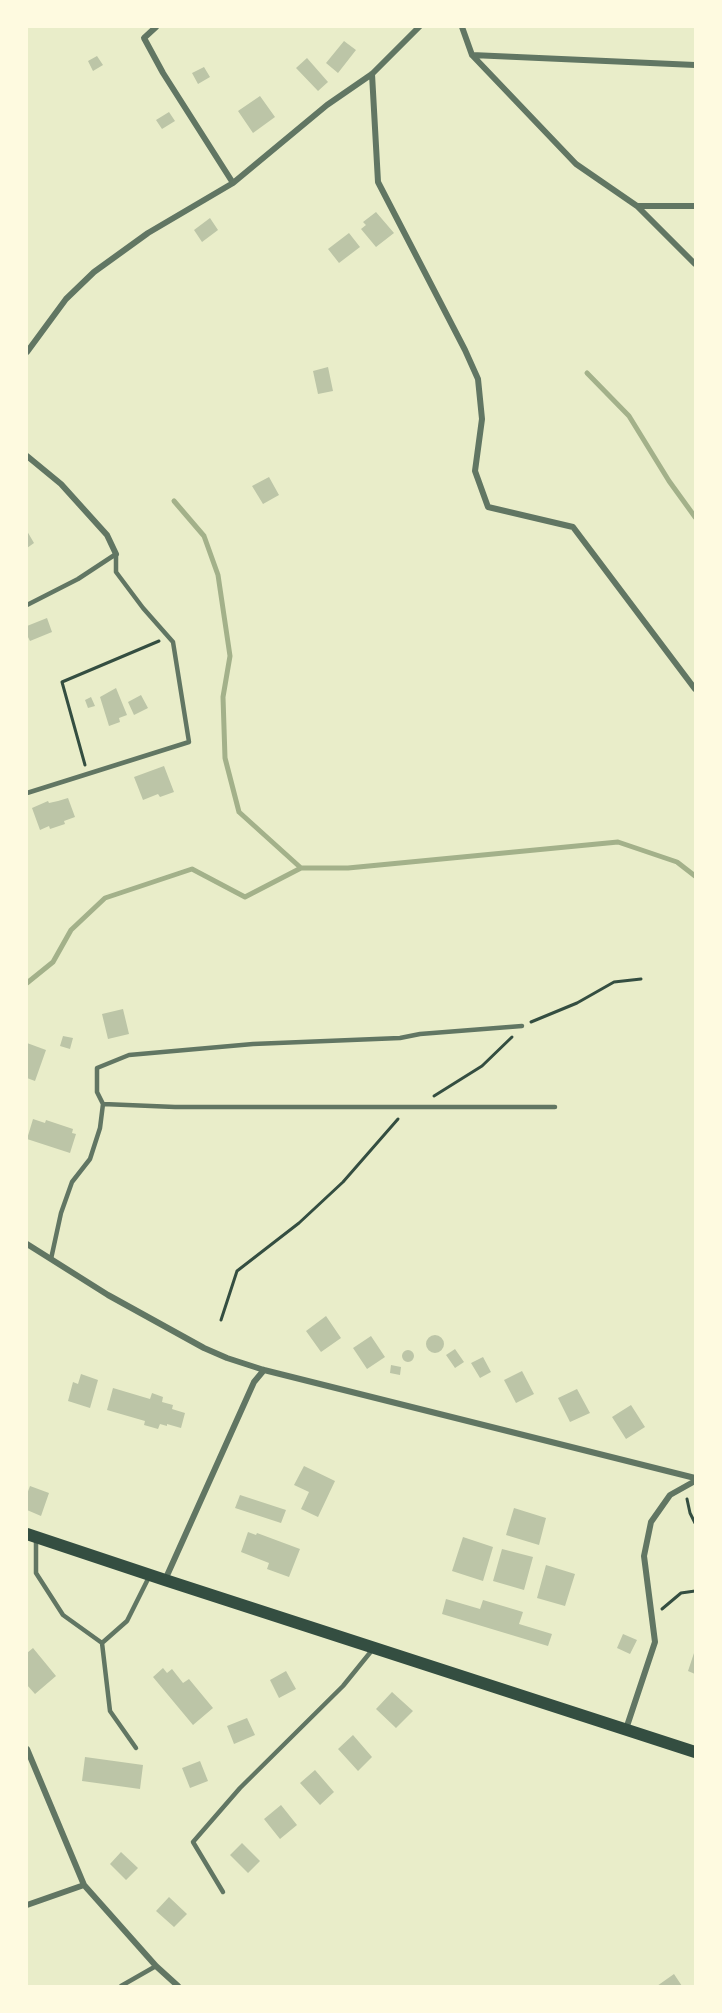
<!DOCTYPE html>
<html>
<head>
<meta charset="utf-8">
<style>
	body { margin:0 }
	#map { position:relative; width:722px; height:2013px; overflow:hidden; background:#e9edc9; font-family:Raleway,sans-serif }
	canvas { display:block }
	.frame { position:absolute; inset:0; border:28px solid #fefae0; pointer-events:none }
</style>
</head>
<body>
<div id="map">
<canvas width="722" height="2013"></canvas>
<div class="frame"></div>
</div>
<script>
const g = document.querySelector('canvas').getContext('2d');
g.lineJoin = 'round';
const toPath = rows => new Path2D(rows.map(r => 'M' + r).join(''));
function trace(path, color, width, dash) { g.strokeStyle = color; g.lineWidth = width; g.lineCap = dash ? 'butt' : 'round'; g.setLineDash(dash || []); g.stroke(path); }
function fill(path, color) { g.fillStyle = color; g.fill(path, 'evenodd'); }
trace(toPath([
	[587,373,629,416,669,481,695,517],
	[174,501,204,536,218,575,230,656,223,697,225,758,239,812,301,868],
	[27,983,53,962,71,930,105,898,192,869,245,897,301,868,348,868,618,842,677,862,695,876]
]), '#a3b18a', 5);
fill(toPath([
	[344,41,356,50,338,73,326,63],
	[97,56,103,65,93,71,88,61],
	[307,58,328,82,318,91,296,68],
	[204,67,210,77,198,84,192,73],
	[260,96,275,117,253,133,238,111],
	[169,112,175,121,162,129,156,120],
	[376,212,394,233,376,247,361,229,366,225,363,222],
	[210,218,218,230,202,242,194,230],
	[349,233,360,247,339,263,328,249],
	[328,367,333,391,318,394,313,371],
	[269,477,279,495,263,504,252,486],
	[27,531,34,543,27,548],
	[47,618,52,632,30,641,27,635,27,626],
	[116,688,127,715,119,718,120,722,109,726,100,697],
	[141,695,148,708,134,715,128,702],
	[91,697,95,706,88,708,85,700],
	[164,766,174,792,160,797,158,794,143,800,134,777],
	[68,798,75,817,64,821,65,824,50,829,49,826,40,830,32,808,48,801,49,803,58,801],
	[123,1009,129,1034,108,1039,102,1014],
	[63,1036,73,1038,70,1049,60,1046],
	[27,1043,46,1050,35,1081,27,1078],
	[33,1119,45,1123,46,1120,73,1129,72,1133,76,1134,70,1153,27,1139],
	[326,1316,341,1338,321,1352,306,1331],
	'426 1344a9 9 0 1 1 18 0a9 9 0 1 1-18 0Z',
	[371,1336,385,1357,367,1369,353,1348],
	[455,1349,464,1362,455,1368,446,1355],
	'402 1356a6 6 0 1 1 12 0a6 6 0 1 1-12 0Z',
	[483,1357,491,1372,480,1378,471,1363],
	[391,1365,401,1367,400,1375,390,1373],
	[522,1371,534,1394,516,1403,504,1380],
	[81,1374,98,1380,90,1408,68,1401,73,1382,78,1384],
	[113,1388,150,1399,152,1393,163,1397,162,1402,173,1405,172,1409,185,1413,181,1428,167,1424,167,1426,160,1424,158,1429,144,1425,145,1421,107,1410],
	[577,1389,590,1413,570,1422,558,1398],
	[631,1405,645,1427,626,1439,612,1417],
	[304,1466,335,1481,318,1517,301,1509,309,1492,294,1485],
	[30,1486,49,1493,41,1516,27,1510,27,1494],
	[240,1495,286,1510,281,1523,235,1508],
	[514,1508,546,1518,539,1545,506,1535],
	[248,1532,256,1535,257,1533,300,1549,289,1577,267,1569,269,1563,241,1552],
	[463,1537,493,1547,483,1581,452,1571],
	[502,1549,533,1557,524,1590,493,1581],
	[546,1565,575,1574,565,1606,537,1598],
	[446,1599,480,1609,483,1600,523,1612,519,1624,552,1634,548,1646,442,1614],
	[623,1634,637,1640,630,1654,617,1648],
	[33,1648,56,1676,35,1694,27,1685,27,1653],
	[695,1650,695,1674,688,1671],
	[163,1668,167,1673,172,1669,183,1683,189,1679,213,1708,193,1725,153,1677],
	[286,1671,296,1689,279,1698,270,1680],
	[392,1692,413,1711,396,1728,376,1709],
	[247,1718,255,1735,234,1744,227,1726],
	[353,1735,372,1757,358,1771,338,1749],
	[85,1757,143,1765,140,1789,82,1781],
	[200,1761,208,1781,190,1788,182,1768],
	[315,1770,334,1792,320,1805,300,1783],
	[281,1805,297,1825,280,1839,264,1819],
	[242,1843,260,1861,248,1873,230,1855],
	[121,1852,138,1868,126,1880,110,1864],
	[169,1897,187,1914,174,1927,156,1911],
	[674,1974,682,1986,657,1986]
]), '#bcc5a7');
trace(toPath([
	[85,765,62,682,159,641],
	[531,1022,577,1003,614,982,641,979],
	[434,1096,482,1066,512,1037],
	[221,1320,237,1271,299,1223,343,1182,398,1119],
	[687,1499,690,1513,695,1523],
	[662,1609,681,1593,695,1591]
]), '#344e41', 3);
trace(toPath([
	[27,605,78,579,116,554],
	[27,793,189,742,173,642,143,608,116,572,116,554],
	[103,1104,175,1107,555,1107],
	[51,1259,61,1213,72,1182,90,1159,100,1128,103,1104,97,1092,97,1068,129,1055,253,1044,400,1038,420,1034,522,1026],
	[36,1539,36,1573,63,1615,102,1643,127,1621,149,1577],
	[102,1643,110,1711,136,1748],
	[223,1892,193,1842,240,1788,343,1686,373,1649],
	[121,1986,156,1966]
]), '#617663', 4.5);
trace(toPath([
	[156,27,144,38,163,73,233,183],
	[462,27,472,55,576,164,637,206,695,206],
	[472,55,695,65],
	[372,74,378,182,465,350,478,379,482,419,475,471,488,507,573,527,695,689],
	[637,206,695,264],
	[27,352,66,299,94,272,148,233,233,183,327,105,372,74,419,27],
	[27,456,61,484,107,535,116,554],
	[27,1244,108,1295,204,1348,227,1358,264,1370,695,1478],
	[165,1580,254,1382,264,1370],
	[626,1729,655,1642,644,1556,651,1522,670,1495,695,1481],
	[27,1749,84,1885,156,1966,178,1986],
	[27,1905,84,1885]
]), '#617663', 6);
trace(toPath([
	[27,1534,165,1580,695,1752]
]), '#344e41', 12);
</script>
</body>
</html>
